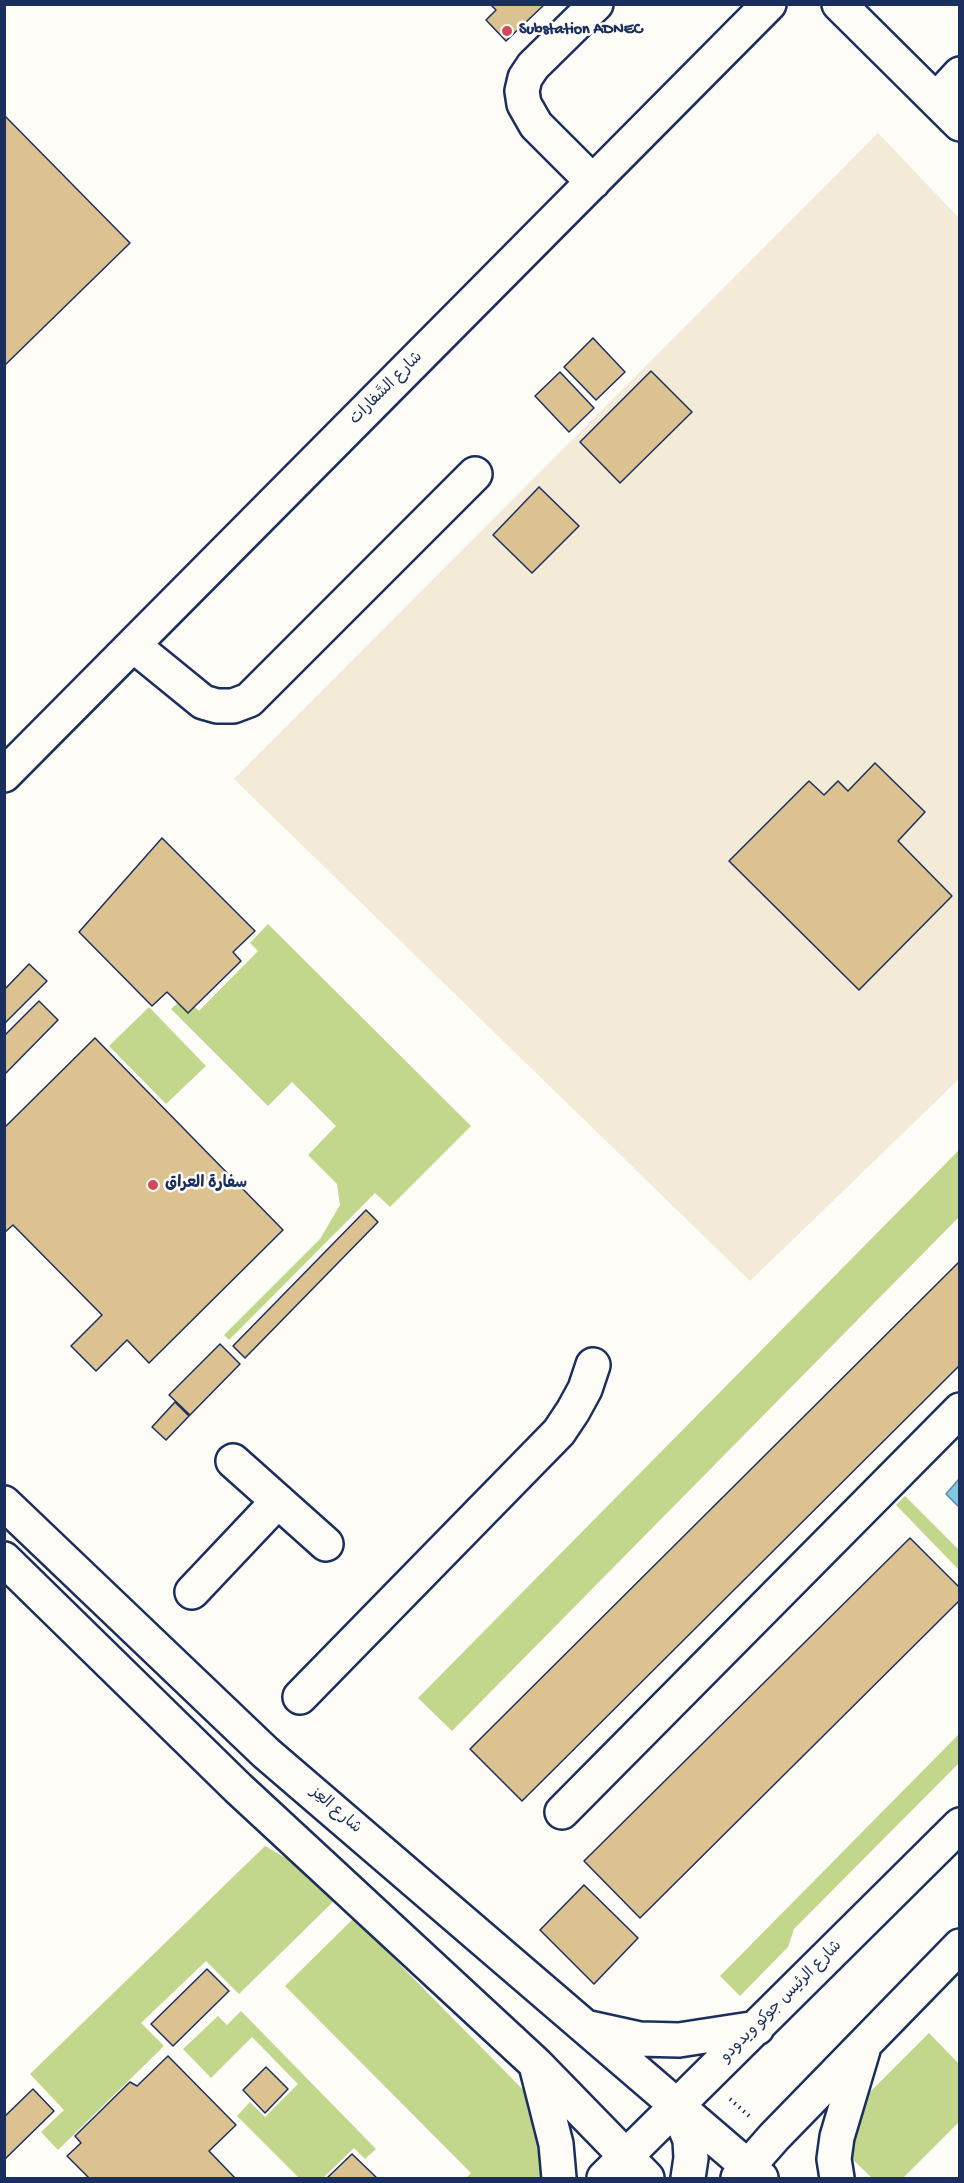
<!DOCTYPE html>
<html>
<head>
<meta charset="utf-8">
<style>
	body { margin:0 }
	#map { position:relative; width:964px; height:2183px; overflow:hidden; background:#fdfcf7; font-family:"Gochi Hand",sans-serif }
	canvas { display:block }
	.frame { position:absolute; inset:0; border:6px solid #1b2f5e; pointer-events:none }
</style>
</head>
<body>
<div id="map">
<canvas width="964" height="2183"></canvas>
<div class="frame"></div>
</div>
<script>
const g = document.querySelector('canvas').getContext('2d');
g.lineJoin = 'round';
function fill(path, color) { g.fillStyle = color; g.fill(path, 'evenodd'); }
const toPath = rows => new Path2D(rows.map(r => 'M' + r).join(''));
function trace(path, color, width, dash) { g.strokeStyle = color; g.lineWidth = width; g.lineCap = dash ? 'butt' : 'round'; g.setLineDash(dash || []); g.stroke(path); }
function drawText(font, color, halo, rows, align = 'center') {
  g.font = font + ' "Gochi Hand","Playpen Sans Arabic",sans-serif'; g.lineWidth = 5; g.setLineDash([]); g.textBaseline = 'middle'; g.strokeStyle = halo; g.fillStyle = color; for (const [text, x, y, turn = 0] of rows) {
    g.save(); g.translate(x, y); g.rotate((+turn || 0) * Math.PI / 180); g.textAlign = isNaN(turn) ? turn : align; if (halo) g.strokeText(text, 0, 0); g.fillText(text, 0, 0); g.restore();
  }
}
fill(toPath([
	[878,133,959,218,959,1079,750,1281,234,779]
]), '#f3ead8');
fill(toPath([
	[268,924,471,1126,390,1207,375,1193,229,1340,224,1335,320,1239,340,1205,337,1184,308,1155,336,1126,292,1082,268,1106,171,1009,184,997,199,1011,258,951,250,943],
	[149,1007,206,1066,166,1104,109,1046],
	[959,1150,959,1217,452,1731,418,1698],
	[905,1496,959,1550,959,1570,896,1505],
	[959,1734,959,1763,794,1929,788,1947,740,1996,720,1976],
	[265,1846,325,1881,340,1895,239,1994,206,1961,141,2023,164,2046,58,2150,41,2132,64,2110,30,2074],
	[354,1918,543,2110,547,2178,466,2178,471,2173,285,1986],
	[241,2011,376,2149,365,2159,354,2148,323,2178,299,2178,237,2116,250,2102,265,2117,298,2084,252,2037,211,2078,183,2049,218,2016,227,2025],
	[929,2033,959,2064,959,2122,903,2178,872,2178,848,2155,851,2111]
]), '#c2d68c');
const water = toPath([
	[959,1479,959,1507,946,1494,959,1479]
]);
fill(water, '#80c9e1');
trace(water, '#588bad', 1.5);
const building = toPath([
	[490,4,545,4,506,41,486,20,496,10,490,4],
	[4,115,130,243,4,366,4,115],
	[593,338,625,372,596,400,564,367,593,338],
	[651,371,692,412,620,483,580,442,651,371],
	[560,372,594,408,569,432,535,396,560,372],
	[539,487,579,526,532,573,493,535,539,487],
	[875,763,925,812,898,841,952,896,859,990,729,861,809,781,824,795,838,781,848,791,875,763],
	[162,838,255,931,233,952,241,961,188,1013,167,992,152,1006,79,932,162,838],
	[29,964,47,981,4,1024,4,990,29,964],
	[39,1001,58,1020,4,1075,4,1036,39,1001],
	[95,1038,283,1230,149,1363,127,1340,96,1371,71,1346,102,1315,13,1225,4,1233,4,1128,95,1038],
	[366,1210,378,1222,245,1358,233,1346,366,1210],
	[960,1261,960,1365,522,1801,470,1749,960,1261],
	[220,1344,240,1364,190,1415,169,1395,220,1344],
	[175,1402,189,1416,166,1440,152,1427,175,1402],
	[910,1538,960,1588,960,1600,640,1918,584,1861,910,1538],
	[584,1885,638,1938,594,1984,540,1930,584,1885],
	[207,1969,229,1991,173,2046,151,2024,207,1969],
	[168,2056,236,2125,209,2151,235,2178,89,2178,67,2156,81,2143,75,2136,130,2082,137,2086,168,2056],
	[266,2067,288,2089,265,2113,243,2090,266,2067],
	[33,2089,54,2111,4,2160,4,2117,33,2089],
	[352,2154,377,2178,327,2178,352,2154]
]);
fill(building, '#dcc191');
trace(building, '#1b2f5e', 1.5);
const minor = toPath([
	[839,4,960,124],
	[936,100,960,74],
	[593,182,536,125,524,104,522,91,525,78,533,66,596,4],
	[133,645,203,702,217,706,233,706,249,700,475,474],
	[4,775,769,4],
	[233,1461,326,1544],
	[4,1503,266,1753,761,2178],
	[4,1559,238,1788,536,2064,647,2178],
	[192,1592,278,1501],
	[300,1697,559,1432,573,1411,585,1389,593,1365],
	[562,1812,960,1410],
	[590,2028,640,2039,679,2040,757,2028],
	[536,2065,556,2144,559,2178],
	[677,2107,690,2140,691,2158,688,2178],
	[604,2178,960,1825],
	[738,2178,774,2137,960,1946],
	[837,2178,834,2159,837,2137,863,2050]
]);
trace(minor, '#1b2f5e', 38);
trace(toPath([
	[730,2099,749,2116]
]), '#1b2f5e', 4, [1.5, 4.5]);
trace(minor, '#fdfcf7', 33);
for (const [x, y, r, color] of [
	[507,31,6,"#d1495b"],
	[153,1185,6,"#d1495b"]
]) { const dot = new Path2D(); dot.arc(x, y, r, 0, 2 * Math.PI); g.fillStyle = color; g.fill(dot); trace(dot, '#fdfcf7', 2); }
drawText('bold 16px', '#1b2f5e', '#fdfcf7', [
	["Substation ADNEC",519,31],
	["سفارة العراق",165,1185]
], 'left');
drawText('16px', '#1b2f5e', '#fdfcf7', [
	["شارع السَّفارات",387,389,-45],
	["شارع العِز",335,1811,41],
	["شارع الرئيس جوكو ويدودو",782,2002,-45]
]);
</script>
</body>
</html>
